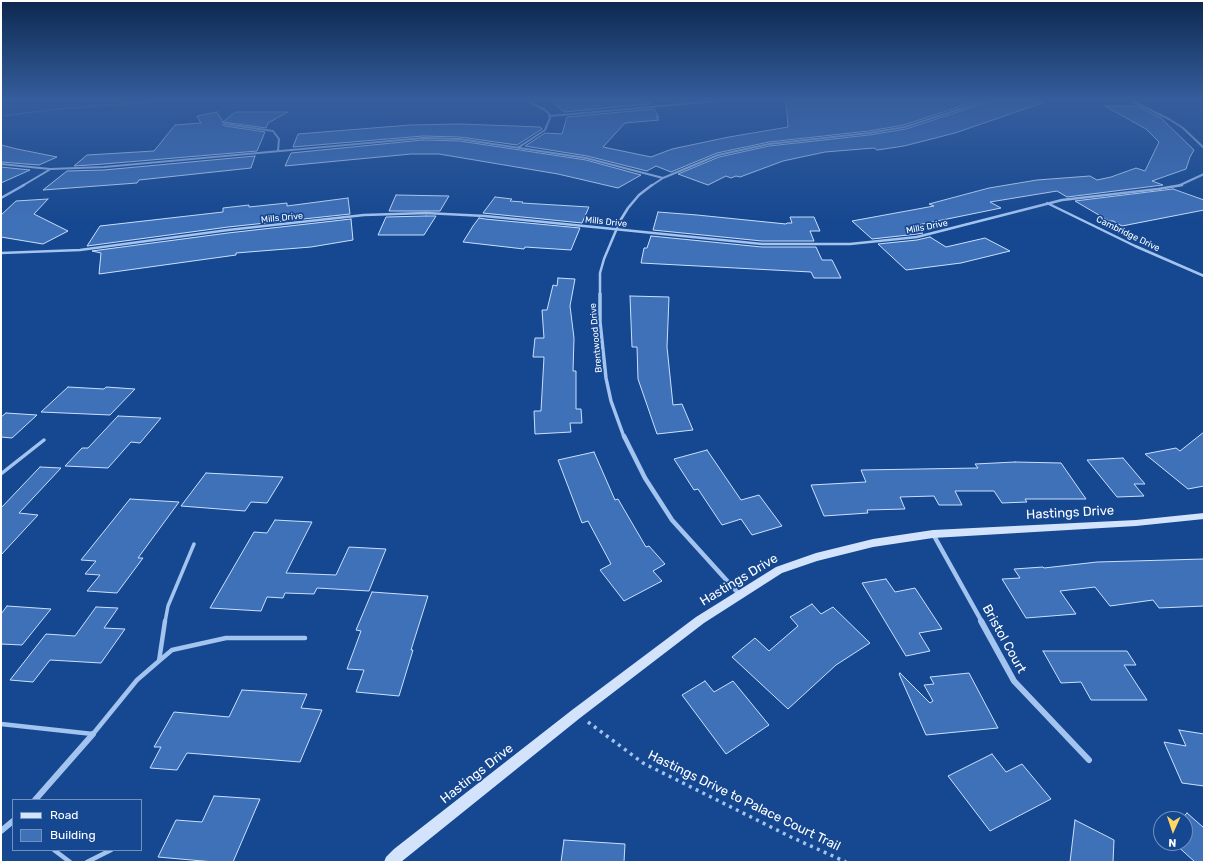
<!DOCTYPE html>
<html>
<head>
<meta charset="utf-8">
<style>
	body { margin:0 }
	#map { position:relative; width:1205px; height:863px; overflow:hidden; background:#164891; font-family:Rubik,sans-serif }
	canvas { display:block }
	.frame { position:absolute; inset:0; border:2px solid #fff; pointer-events:none }
	.legend { position:absolute; left:12px; top:799px; width:130px; height:52px; box-sizing:border-box; background:#164891; border:1px solid #7391bd; margin:0; padding:5px 7px; list-style:none; font-size:12px; color:#fff }
	.legend li { display:flex; align-items:center; gap:8px; height:20px }
	.legend b { width:20px; border:1px solid #7391bd }
	.north { position:absolute; left:1153px; top:811px; width:40px; height:40px; box-sizing:border-box; background:#164891; border:1px solid #7391bd; border-radius:50%; rotate:183deg; font-size:11px; font-weight:700; line-height:16px; text-align:center; color:#fff }
	.north::after { content:''; display:block; margin:auto; width:14px; height:18px; background:#ffd764; clip-path:polygon(50% 0,100% 100%,50% 72%,0 100%) }
</style>
</head>
<body>
<div id="map">
<canvas width="1205" height="863"></canvas>
<div class="frame"></div>
<ul class="legend">
<li><b style="height:5px;background:#d2e3fb"></b>Road</li>
<li><b style="height:11px;background:#3f71b9"></b>Building</li>
</ul>
<div class="north">N</div>
</div>
<script>
const g = document.querySelector('canvas').getContext('2d');
g.lineJoin = 'round';
function fill(path, color) { g.fillStyle = color; g.fill(path, 'evenodd'); }
const toPath = rows => new Path2D(rows.map(r => 'M' + r).join(''));
function trace(path, color, width, dash) { g.strokeStyle = color; g.lineWidth = width; g.lineCap = dash ? 'butt' : 'round'; g.setLineDash(dash || []); g.stroke(path); }
function drawText(font, color, halo, rows, align = 'center') {
  g.font = font + ' Rubik,sans-serif'; g.lineWidth = 3.5; g.setLineDash([]); g.textBaseline = 'middle'; g.strokeStyle = halo; g.fillStyle = color; for (const [text, x, y, turn = 0] of rows) {
    g.save(); g.translate(x, y); g.rotate((+turn || 0) * Math.PI / 180); g.textAlign = isNaN(turn) ? turn : align; if (halo) g.strokeText(text, 0, 0); g.fillText(text, 0, 0); g.restore();
  }
}
const building = toPath([
	[552,101,648,101,650,104,564,112,552,101],
	[786,101,976,101,904,125,869,131,769,142,717,153,671,172,656,166,647,171,587,156,525,146,545,133,562,134,567,117,654,109,659,117,656,117,659,120,625,123,603,147,651,157,672,149,729,137,788,127,786,101],
	[986,101,1041,101,1042,103,955,133,904,146,877,150,874,148,825,152,783,161,740,177,736,176,731,178,726,176,708,185,678,174,719,157,769,146,869,135,906,129,985,103,986,101],
	[1105,106,1137,106,1161,118,1194,150,1190,157,1186,169,1152,181,1163,185,1067,197,1057,191,990,202,1001,208,913,226,923,233,917,234,872,239,852,221,934,206,929,204,989,188,1037,180,1090,176,1097,180,1111,177,1136,168,1145,171,1159,142,1146,129,1105,106],
	[217,112,223,122,235,112,288,112,268,123,266,128,223,122,223,125,225,126,265,132,257,151,104,164,74,166,87,155,154,151,175,125,201,123,197,116,217,112],
	[461,124,540,127,542,129,517,145,460,137,423,136,293,147,298,134,410,125,461,124],
	[423,140,460,141,586,160,641,175,618,188,558,174,439,154,411,154,285,166,291,153,423,140],
	[1,145,17,149,57,157,39,165,1,162,1,145],
	[255,156,251,168,139,180,137,183,43,190,67,171,104,170,255,156],
	[1,167,30,170,1,183,1,167],
	[1173,189,1204,200,1204,210,1122,226,1113,221,1109,221,1075,201,1173,189],
	[396,195,449,196,440,211,389,211,396,195],
	[495,197,512,199,510,201,523,202,522,203,589,207,582,223,483,213,495,197],
	[348,198,350,214,228,227,87,246,100,226,223,212,223,208,249,205,249,207,287,203,287,206,348,198],
	[48,199,34,214,68,231,43,244,1,237,1,215,16,201,48,199],
	[658,212,697,215,786,224,787,223,792,223,790,217,814,217,820,231,810,231,814,241,762,241,653,230,658,212],
	[426,216,436,216,424,235,378,235,386,217,426,216],
	[479,218,485,219,580,228,571,250,525,247,524,249,463,242,473,226,479,218],
	[351,219,353,240,311,247,236,253,236,255,99,274,101,253,92,251,228,233,351,219],
	[651,236,762,247,816,247,822,260,832,260,841,278,814,278,811,272,641,263,644,248,647,248,651,236],
	[930,237,946,247,985,238,1010,251,961,263,906,270,878,244,917,240,930,237],
	[558,278,575,279,570,306,574,338,573,371,576,371,576,409,581,409,582,423,570,423,571,432,535,434,534,411,541,411,544,357,533,357,535,338,544,338,542,310,547,310,553,285,557,286,558,278],
	[630,296,669,297,667,347,673,405,682,404,693,430,657,434,638,379,637,347,632,347,630,296],
	[68,387,104,389,106,387,135,389,110,415,41,412,68,387],
	[6,413,37,415,12,438,1,437,1,417,6,413],
	[118,416,161,418,140,443,131,442,108,468,65,466,82,448,88,448,118,416],
	[1204,432,1204,486,1188,489,1145,454,1176,448,1180,451,1204,432],
	[707,450,741,500,759,495,782,526,752,535,741,519,722,525,698,489,694,490,674,459,707,450],
	[594,452,615,500,618,499,646,547,649,546,665,564,653,571,662,581,624,601,600,570,611,564,588,521,582,523,558,460,594,452],
	[1123,458,1145,484,1134,484,1144,496,1117,497,1087,460,1123,458],
	[1015,462,1061,463,1086,499,1025,499,1027,502,1002,503,994,491,955,491,962,505,939,505,934,496,900,497,905,509,867,510,868,513,824,516,811,485,866,482,861,470,978,468,975,464,1015,462],
	[40,467,61,468,19,513,38,515,1,555,1,508,40,467],
	[206,473,263,476,283,477,267,503,251,502,245,511,181,506,206,473],
	[130,499,179,502,138,558,143,558,117,593,87,591,100,575,85,574,96,561,81,560,130,499],
	[275,520,312,522,286,573,336,575,349,547,386,549,369,591,317,588,314,594,285,593,283,598,267,597,261,611,210,608,254,532,267,533,275,520],
	[1204,559,1204,606,1159,608,1153,600,1110,606,1095,587,1060,591,1076,614,1026,618,1002,579,1020,578,1014,569,1043,567,1044,568,1097,562,1204,559],
	[886,579,895,592,915,588,942,629,919,633,930,651,906,656,862,583,886,579],
	[372,592,428,596,411,650,413,650,399,696,356,692,364,670,347,669,361,631,356,630,372,592],
	[812,604,821,614,833,607,870,643,836,665,788,709,732,657,755,638,769,651,798,626,790,617,812,604],
	[7,606,51,609,22,645,1,644,1,614,7,606],
	[96,607,118,608,104,628,125,629,101,663,50,660,33,682,10,680,46,634,75,636,96,607],
	[1043,651,1127,651,1136,665,1124,665,1147,700,1091,700,1081,682,1061,683,1043,651],
	[900,673,930,703,933,701,924,685,934,684,930,677,969,673,998,728,926,735,899,674,900,673],
	[705,681,714,692,733,681,769,725,726,754,682,695,705,681],
	[242,690,307,694,301,708,322,710,300,762,187,753,177,770,150,768,161,747,154,747,174,712,229,717,242,690],
	[1179,730,1204,734,1204,786,1182,783,1164,742,1186,746,1179,730],
	[992,754,1006,772,1022,764,1051,799,990,831,948,776,992,754],
	[214,796,260,799,233,862,214,862,158,857,176,820,202,822,214,796],
	[1187,813,1204,828,1204,862,1195,862,1174,843,1185,843,1185,819,1181,819,1187,813],
	[1075,820,1114,840,1113,862,1070,862,1075,820],
	[564,840,625,844,624,862,561,862,564,840]
]);
fill(building, '#3f71b9');
trace(building, '#cbdffc', 1);
trace(toPath([
	[1,116,58,109,162,101]
]), '#a4c4f0', 1.5, [1, 1.5]);
trace(toPath([
	[588,722,643,763,791,837,846,862]
]), '#a4c4f0', 3.5, [3, 4.5]);
trace(toPath([
	[1,474,44,440],
	[165,622,168,606,194,544]
]), '#a4c4f0', 3.5);
trace(toPath([
	[159,661,172,650,226,638,305,638],
	[1,724,93,734,137,680,159,661,165,621],
	[54,850,70,862],
	[87,862,111,850]
]), '#a4c4f0', 4.5);
trace(toPath([
	[1132,101,1169,119,1183,128,1204,148],
	[550,116,717,101],
	[225,124,273,131,279,139,278,151],
	[519,147,545,130,550,118,549,114,545,110,528,101],
	[1,164,50,169,104,167,423,138,460,139,586,158,663,178],
	[22,186,49,170],
	[651,186,663,178,718,155,769,144,869,133,905,127,984,101],
	[1178,186,1204,174]
]), '#a4c4f0', 2);
trace(toPath([
	[1,198,24,185],
	[1047,203,1135,246,1204,276],
	[1,253,80,250,228,230,364,215,426,213,485,216,762,244,850,244,917,237,1062,200,1158,189,1182,185],
	[600,295,600,273,604,259,620,221,628,208,639,195,652,185]
]), '#a4c4f0', 2.5);
trace(toPath([
	[600,294,600,322,606,378,611,401,624,437]
]), '#a4c4f0', 3.5);
trace(toPath([
	[624,436,645,478,672,520,739,594],
	[933,534,982,622]
]), '#a4c4f0', 4.5);
trace(toPath([
	[981,621,1014,681,1089,760],
	[35,800,93,734],
	[1,831,13,821]
]), '#a4c4f0', 6);
fill(toPath([
	[1204,513,1204,519,1136,526,933,538,873,547,817,561,782,573,704,623,580,718,401,862,384,862,386,857,394,849,572,710,696,617,776,567,816,553,873,539,933,530,1136,520,1204,513]
]), '#d2e3fb');
const sky = g.createLinearGradient(0, 0, 0, 222);
sky.addColorStop(0, '#0c2850');
sky.addColorStop(0.45, '#365e9d');
sky.addColorStop(1, '#365e9d00');
g.fillStyle = sky;
g.fillRect(0, 0, 1205, 222);
drawText('9px', '#fff', '#164891', [
	["Mills Drive",282,218,-6],
	["Mills Drive",606,222,6],
	["Mills Drive",927,227,-11],
	["Cambridge Drive",1128,234,26],
	["Brentwood Drive",596,338,-95]
]);
drawText('13px', '#fff', '#164891', [
	["Hastings Drive",1070,513,-3],
	["Hastings Drive",739,580,-31],
	["Bristol Court",1004,639,61],
	["Hastings Drive",477,774,-38],
	["Hastings Drive to Palace Court Trail",744,801,26]
]);
</script>
</body>
</html>
